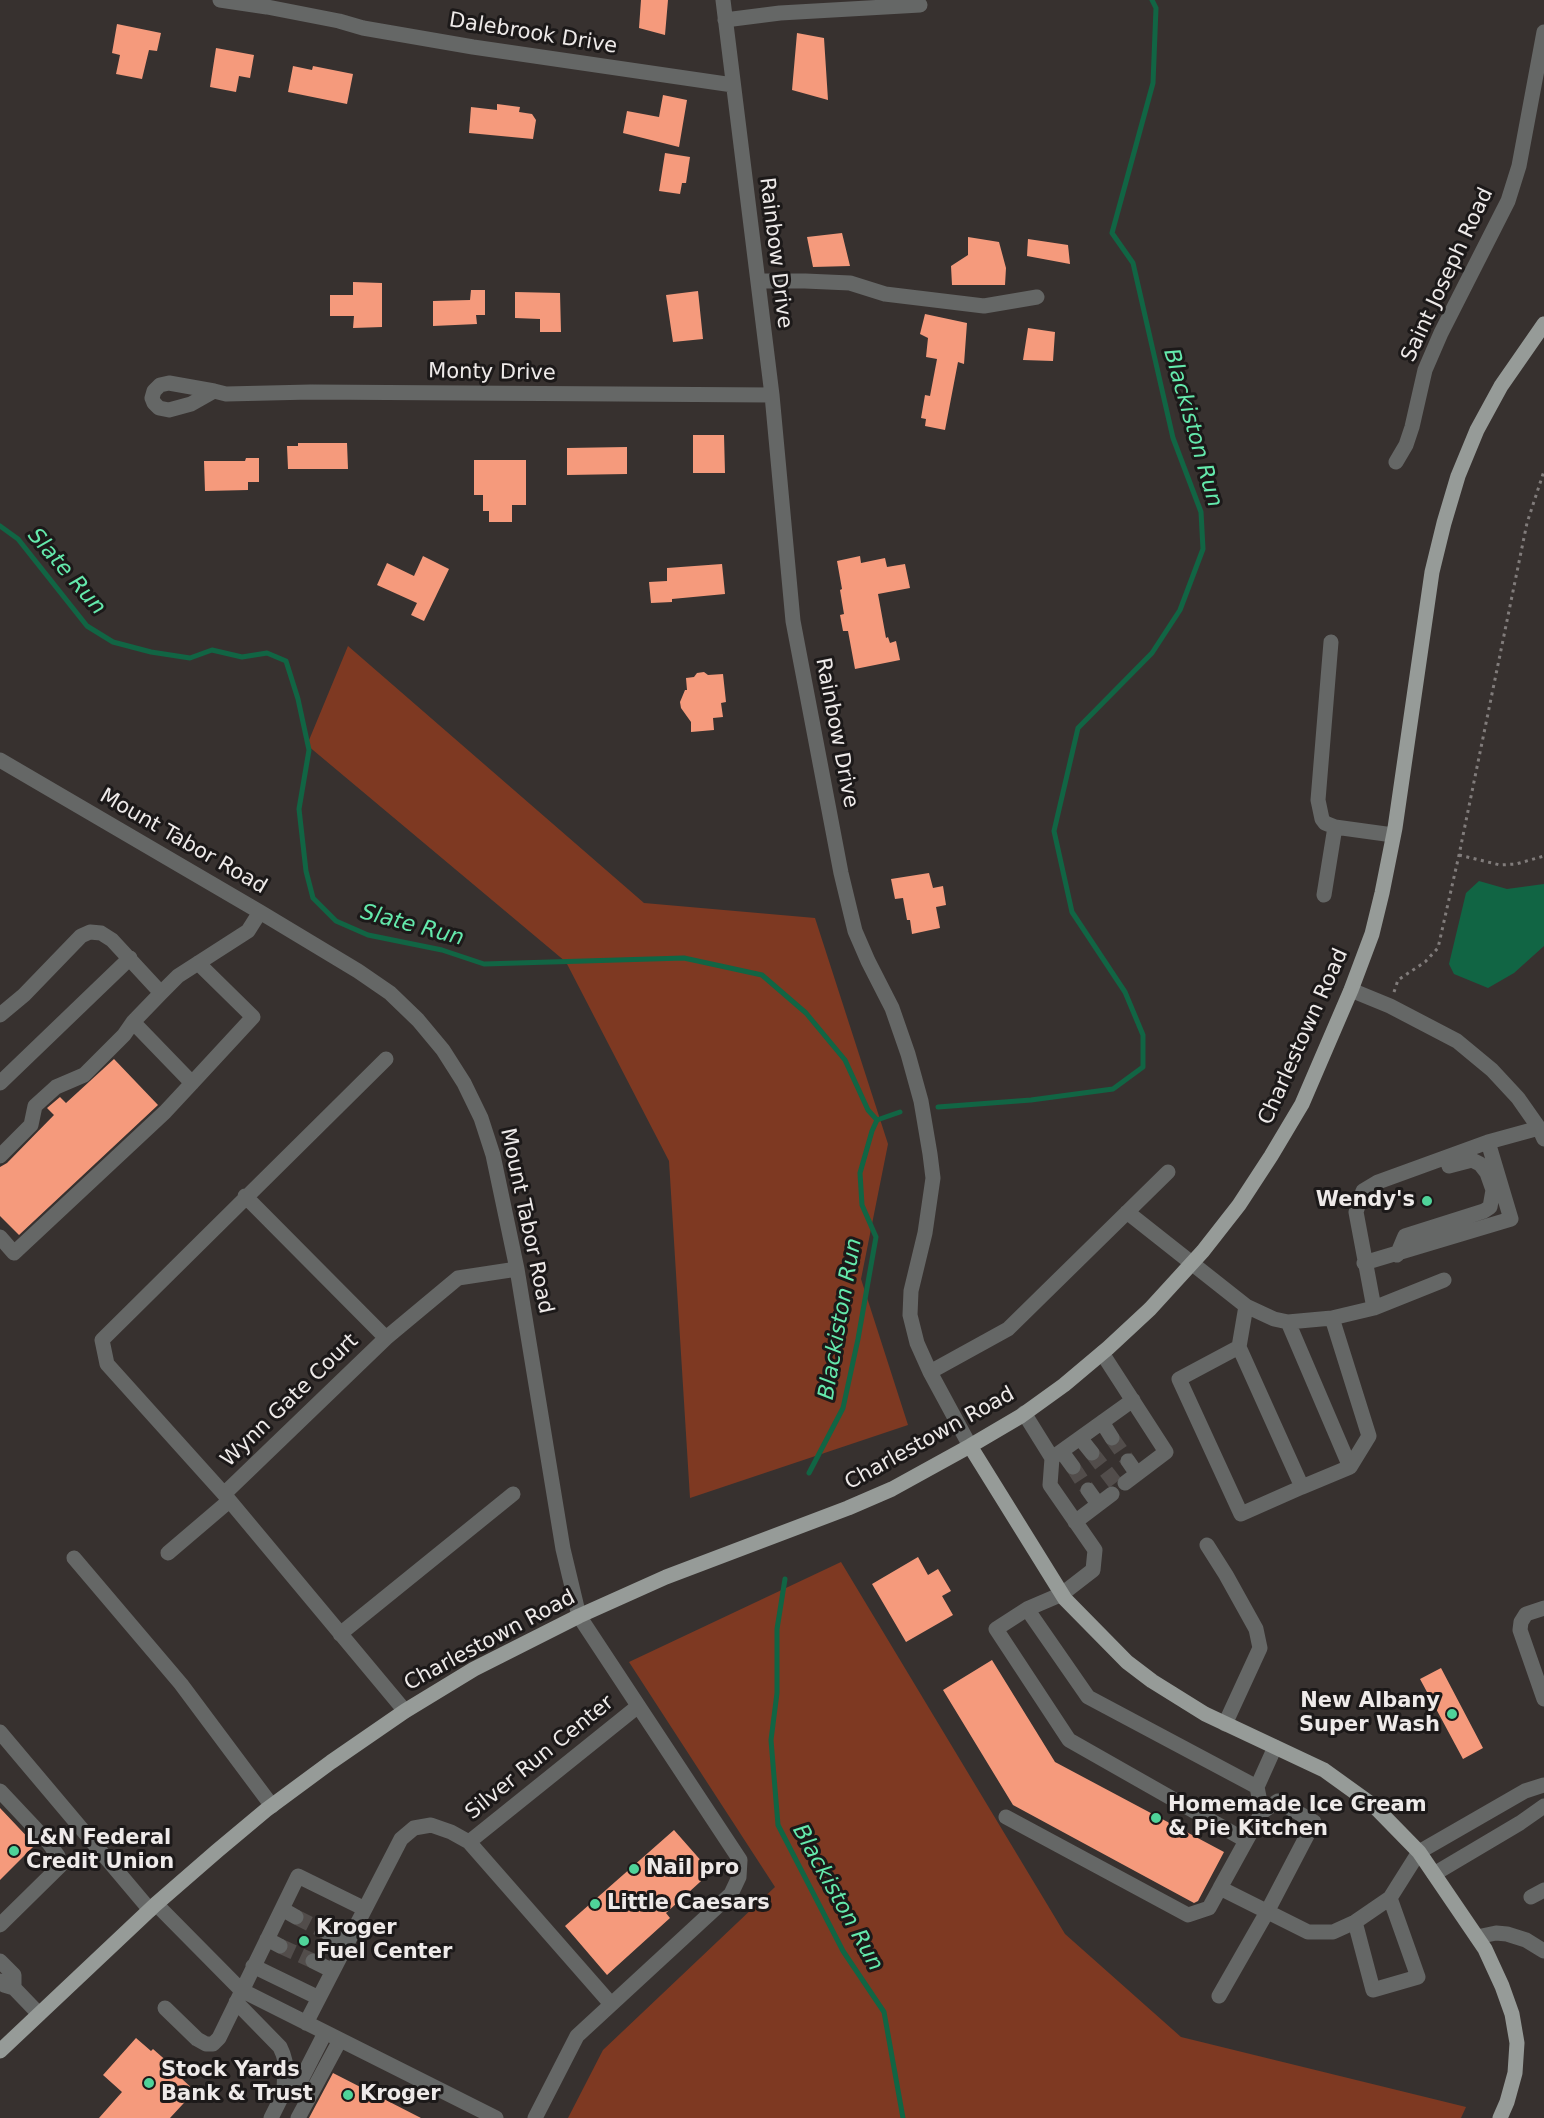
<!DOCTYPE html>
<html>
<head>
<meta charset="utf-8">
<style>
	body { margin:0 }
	canvas { display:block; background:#37312f }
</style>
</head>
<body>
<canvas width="1544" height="2118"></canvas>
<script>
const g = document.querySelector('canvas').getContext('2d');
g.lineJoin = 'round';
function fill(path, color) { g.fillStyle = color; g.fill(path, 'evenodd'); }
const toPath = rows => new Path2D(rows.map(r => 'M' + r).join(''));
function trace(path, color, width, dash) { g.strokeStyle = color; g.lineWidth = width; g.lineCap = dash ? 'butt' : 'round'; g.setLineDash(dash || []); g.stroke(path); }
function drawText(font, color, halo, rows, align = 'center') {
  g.font = font + ' "DejaVu Sans",sans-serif'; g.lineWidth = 6; g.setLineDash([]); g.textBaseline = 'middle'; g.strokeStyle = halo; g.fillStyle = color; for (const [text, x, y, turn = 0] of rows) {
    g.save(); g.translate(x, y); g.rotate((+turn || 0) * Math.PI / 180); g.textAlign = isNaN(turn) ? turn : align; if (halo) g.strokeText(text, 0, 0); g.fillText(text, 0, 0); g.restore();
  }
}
fill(toPath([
	[348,646,644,903,815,918,888,1144,861,1279,908,1425,690,1498,669,1161,566,962,307,745],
	[841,1562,1065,1934,1181,2037,1466,2107,1461,2118,568,2118,603,2050,775,1887,629,1662]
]), '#7e3922');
fill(toPath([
	[1479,881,1507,889,1544,884,1544,946,1514,973,1488,988,1454,974,1449,964,1466,893]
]), '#116544');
trace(toPath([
	[0,526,18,539,87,626,113,642,151,652,190,658,212,650,242,657,267,653,286,661,298,699,309,750,299,809,306,871,313,898,336,921,368,935,442,950,484,964,684,958,762,975,806,1013,845,1060,868,1110,877,1120],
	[938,1107,1031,1100,1113,1089,1143,1067,1143,1035,1125,992,1072,912,1054,831,1078,728,1152,653,1180,610,1203,549,1201,512,1173,438,1133,263,1112,233,1153,83,1156,8,1152,0],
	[809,1473,843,1408,858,1339,876,1237,862,1205,860,1173,872,1131,877,1120,900,1112],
	[785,1579,777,1629,777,1693,771,1740,778,1825,843,1951,884,2012,903,2118]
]), '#116544', 5);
fill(toPath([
	[641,0,668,0,665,35,639,28],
	[117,24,161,33,157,51,149,50,142,79,116,74,120,55,112,53],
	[797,33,824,38,828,100,792,90],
	[216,48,254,55,250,78,239,76,236,92,210,87],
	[293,66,312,70,313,66,353,74,347,104,288,92],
	[663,95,687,100,679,147,623,133,627,111,659,117],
	[497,104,520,107,519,112,532,114,536,120,533,139,469,133,471,107,497,110],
	[665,153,690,157,686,183,682,183,680,194,659,191],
	[842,233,850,266,813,267,807,237],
	[968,237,999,242,1006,268,1005,285,952,285,951,266,968,255],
	[1028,239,1068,245,1070,264,1027,256],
	[353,282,382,283,382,327,353,328,354,316,330,316,330,295,353,295],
	[471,290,485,290,485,315,476,315,477,324,433,326,433,301,470,300],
	[698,291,703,339,673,342,666,295],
	[515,292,560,293,561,332,540,332,540,319,515,318],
	[925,314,967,323,964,364,958,362,945,430,925,426,926,419,921,418,925,395,930,396,937,359,926,357,928,338,920,334],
	[1028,328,1055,332,1053,361,1023,360],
	[693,435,724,435,725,473,693,473],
	[298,443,347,443,348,469,288,469,287,446,298,446],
	[627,447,627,474,567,475,567,448],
	[246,458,259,458,259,482,248,482,248,490,205,491,204,461,245,461],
	[474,460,526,460,526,505,512,505,512,522,489,522,489,511,483,511,483,495,474,495],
	[423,556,449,569,424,621,411,615,417,603,377,585,387,563,414,576],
	[860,556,861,563,885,558,887,567,905,564,910,588,878,594,886,638,888,637,890,643,896,641,900,660,855,669,848,631,843,631,840,615,844,614,840,590,842,589,837,561],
	[722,564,725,594,672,599,672,602,651,603,649,582,667,581,667,568],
	[704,672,708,675,723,674,726,702,721,703,723,717,713,718,714,730,691,732,691,722,681,708,680,702,685,690,687,690,686,678,694,677,697,673],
	[929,873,933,888,943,886,946,905,936,907,940,928,912,934,910,920,907,920,903,898,895,899,891,879],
	[114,1059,158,1105,19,1235,0,1216,0,1167,7,1163,54,1115,47,1108,60,1097,66,1103],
	[918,1557,928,1575,938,1569,951,1591,942,1596,953,1615,906,1642,872,1584],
	[992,1660,1055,1762,1224,1852,1198,1901,1194,1903,1013,1805,943,1690],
	[1441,1668,1483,1748,1463,1759,1420,1679],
	[0,1808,35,1845,0,1880],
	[674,1830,711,1872,666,1913,670,1918,607,1975,565,1926],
	[136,2038,151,2051,153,2049,170,2064,168,2066,195,2091,170,2118,99,2118,122,2092,103,2075],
	[333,2073,421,2118,309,2118]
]), '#f59a7c');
trace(toPath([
	[1112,1438,1128,1461],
	[1092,1453,1119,1488],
	[1073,1467,1088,1490],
	[296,1917,328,1933],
	[280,1946,313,1961]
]), '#524d4b', 15, [15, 8]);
trace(toPath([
	[1459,855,1500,865,1516,864,1544,856],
	[1394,992,1398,980,1425,962,1438,948,1459,855,1527,523,1544,471]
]), '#817c7b', 3, [3, 4.5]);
trace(toPath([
	[220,0,267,7,339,21,363,28,473,47,733,85],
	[723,0,772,395,793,621,841,873,855,931,868,961,892,1008,908,1054,921,1101,930,1154,933,1178,925,1233,911,1291,910,1315,917,1343,930,1372,970,1446],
	[725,20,780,13,920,5],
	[758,281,805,281,850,283,885,294,984,306,1037,297],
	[214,391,169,383,160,385,154,391,152,398,154,403,159,408,169,410,191,404,214,391,226,394,311,392,772,395],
	[1396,462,1406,445,1412,427,1425,370,1441,333,1508,201,1519,166,1544,32],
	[1331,642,1318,800,1322,819,1325,823,1335,827,1393,835],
	[0,760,260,912,358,971,390,993,418,1020,443,1050,464,1083,481,1118,493,1155,517,1269,563,1549,579,1616,740,1860,739,1877,731,1894,577,2036,535,2118],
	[1324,895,1335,827],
	[1351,990,1390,1006,1457,1041,1492,1070,1518,1098,1539,1128,1544,1139],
	[0,1015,24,995,81,936,90,932,101,933,112,940,161,993],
	[133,1022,192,1083,253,1017,198,963],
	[386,1059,102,1340,107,1364,224,1494,405,1711],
	[0,1083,130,958],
	[0,1156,31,1125,35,1106,56,1087,84,1075,124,1035,133,1022,161,993,178,976,248,931,260,912],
	[1127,1212,1246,1306,1274,1319,1288,1322,1332,1318,1374,1308,1444,1280],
	[0,1237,14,1253,165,1112,192,1083],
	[1397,1255,1405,1236,1484,1211,1490,1207,1493,1190,1487,1173,1480,1164,1472,1160,1449,1166],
	[1364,1263,1511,1219,1488,1142],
	[1246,1306,1239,1347,1302,1487,1350,1467,1288,1322],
	[1374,1308,1356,1212,1363,1191,1378,1182,1488,1142,1539,1128],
	[1332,1318,1369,1436,1350,1467],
	[386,1338,458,1278,517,1269],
	[1239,1347,1179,1379,1241,1514,1302,1487],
	[1102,1353,1166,1452,1125,1483],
	[930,1372,1008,1329,1168,1172],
	[1024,1413,1052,1458,1050,1485,1095,1550,1093,1570,1062,1594,1027,1609,1088,1697,1257,1787,1275,1747],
	[1102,1422,1112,1438],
	[1080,1438,1092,1453],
	[1062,1452,1073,1467],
	[1052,1458,1133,1400],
	[1128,1461,1137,1474],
	[1088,1490,1098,1504],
	[224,1494,386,1338,245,1196],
	[1075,1522,1112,1494],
	[1207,1545,1226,1575,1256,1629,1260,1648,1225,1724],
	[168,1553,229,1501],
	[74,1558,181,1684,272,1806],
	[1544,1608,1526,1614,1521,1622,1520,1630,1544,1699],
	[1027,1609,996,1629,1069,1740,1245,1840],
	[340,1634,513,1494],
	[0,1732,150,1910],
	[1257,1787,1262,1812,1220,1888,1308,1932,1333,1932,1355,1922,1390,1898,1419,1852,1525,1791,1544,1785],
	[0,1791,48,1842,58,1856,60,1866,0,1925],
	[1006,1817,1188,1915,1209,1908,1220,1888],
	[469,1842,637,1707],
	[1434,1874,1520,1823,1544,1806],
	[1531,1897,1544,1890],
	[156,1904,241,1990,496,2118],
	[282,1909,296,1917],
	[1355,1922,1373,1990,1418,1977,1390,1898],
	[328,1933,347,1943],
	[1477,1937,1496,1933,1507,1934,1526,1940,1544,1951],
	[267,1939,280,1946],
	[0,1961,14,1975,14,1988],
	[313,1961,333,1971],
	[253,1966,319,1998],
	[0,1981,4,1985,14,1988,39,2014],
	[1219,1996,1267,1912,1314,1822,1278,1801,1262,1812],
	[236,2002,280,2047,283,2054,285,2061,284,2092,271,2118],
	[165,2008,197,2039,206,2044,213,2044,219,2038,298,1876,365,1909],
	[306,2023,401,1839,414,1828,431,1825,451,1832,469,1842,611,2004],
	[284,2092,301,2080,325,2033],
	[298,2118,340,2040]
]), '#656766', 15);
trace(toPath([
	[970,1446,1065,1599,1127,1662,1152,1681,1205,1714,1324,1770,1374,1806,1419,1852,1485,1949,1502,1986,1512,2014,1517,2043,1515,2073,1507,2102,1500,2118],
	[0,2051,156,1904,217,1851,266,1810,331,1762,405,1711,474,1669,579,1616,666,1577,848,1508,892,1489,970,1446,1021,1416,1064,1385,1108,1348,1150,1309,1203,1251,1239,1205,1271,1156,1302,1104,1351,990,1372,934,1382,893,1395,828,1432,572,1444,523,1458,476,1477,430,1501,386,1544,324]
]), '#969b98', 15);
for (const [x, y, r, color] of [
	[1427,1201,6,"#4fd399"],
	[1452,1714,6,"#4fd399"],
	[1156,1818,6,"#4fd399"],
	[14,1851,6,"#4fd399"],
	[634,1869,6,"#4fd399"],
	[595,1904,6,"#4fd399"],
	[304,1941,6,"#4fd399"],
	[149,2083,6,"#4fd399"],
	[348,2095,6,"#4fd399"]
]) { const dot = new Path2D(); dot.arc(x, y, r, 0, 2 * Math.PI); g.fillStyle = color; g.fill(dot); trace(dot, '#1c1919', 2); }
drawText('21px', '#eeeae9', '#1c1919', [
	["Dalebrook Drive",533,34,9],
	["Rainbow Drive",775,253,83],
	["Saint Joseph Road",1448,275,-65],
	["Monty Drive",492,373,1],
	["Rainbow Drive",836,733,79],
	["Mount Tabor Road",183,842,30],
	["Charlestown Road",1304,1037,-66],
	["Mount Tabor Road",526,1221,78],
	["Wynn Gate Court",290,1401,-44],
	["Charlestown Road",930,1439,-29],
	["Charlestown Road",490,1641,-28],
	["Silver Run Center",540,1758,-39]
]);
drawText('bold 21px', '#eeeae9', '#1c1919', [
	["Wendy's",1415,1201,"right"],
	["New Albany",1440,1702,"right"],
	["Super Wash",1440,1726,"right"],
	["Homemade Ice Cream",1168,1806],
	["& Pie Kitchen",1168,1830],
	["L&N Federal",26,1839],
	["Credit Union",26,1863],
	["Nail pro",646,1869],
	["Little Caesars",607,1904],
	["Kroger",316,1929],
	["Fuel Center",316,1953],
	["Stock Yards",161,2071],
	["Bank & Trust",161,2095],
	["Kroger",360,2095]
], 'left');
drawText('italic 22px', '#64e9ac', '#1c1919', [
	["Blackiston Run",1192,428,74],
	["Slate Run",66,572,49],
	["Slate Run",412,926,15],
	["Blackiston Run",841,1319,-80],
	["Blackiston Run",837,1898,61]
]);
</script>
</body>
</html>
